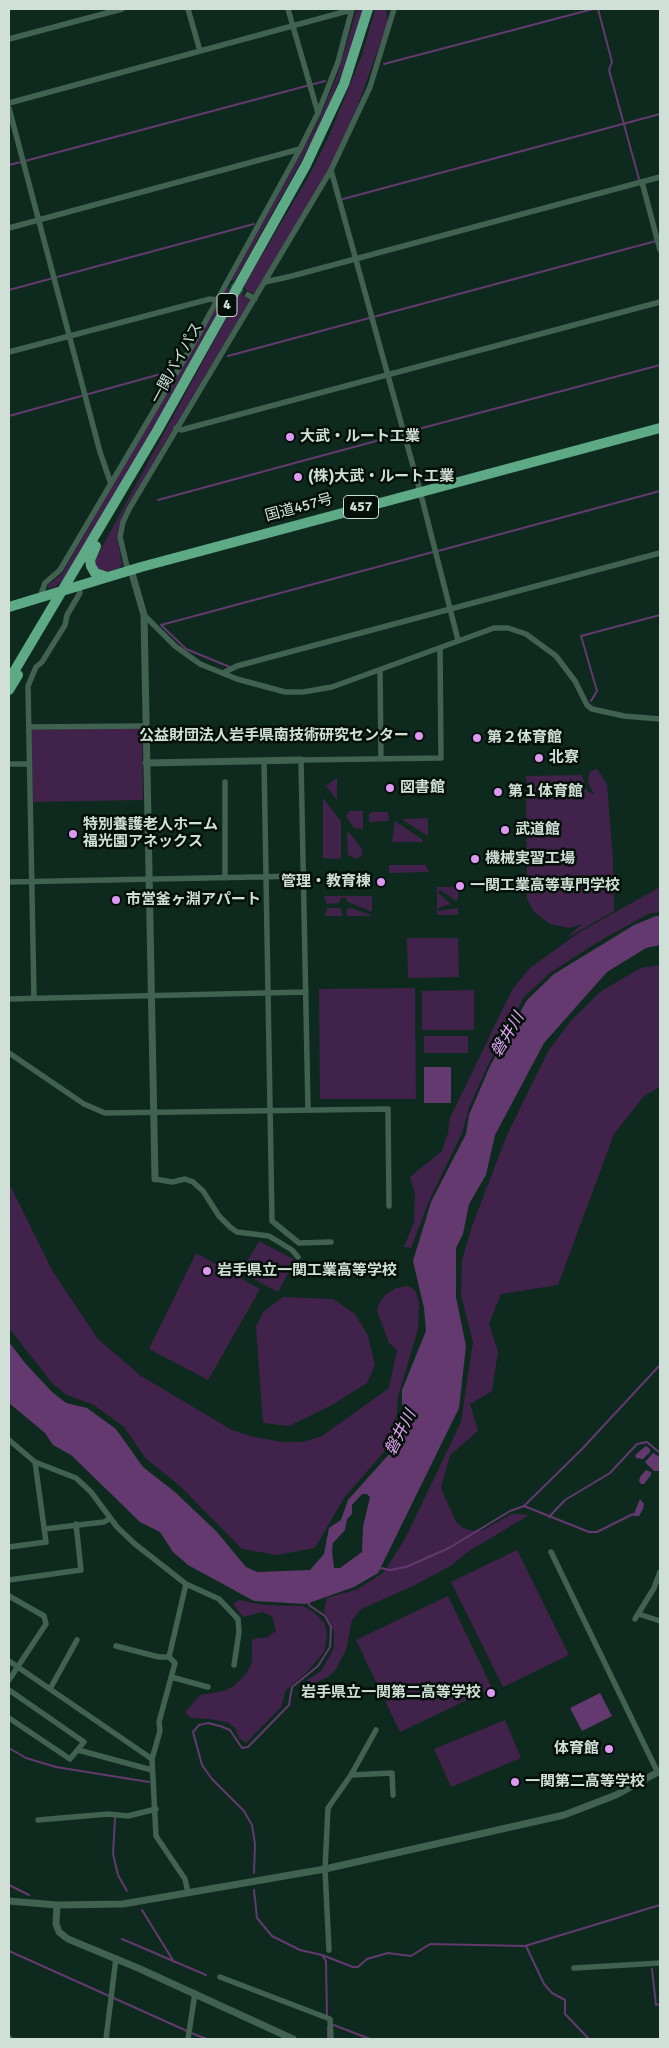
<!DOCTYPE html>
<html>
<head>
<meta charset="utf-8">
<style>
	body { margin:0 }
	#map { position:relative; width:669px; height:2048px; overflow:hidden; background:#0e2a1e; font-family:Signika,sans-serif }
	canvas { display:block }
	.frame { position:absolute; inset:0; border:10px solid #d0e0d7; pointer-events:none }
</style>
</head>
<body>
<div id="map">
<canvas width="669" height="2048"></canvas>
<div class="frame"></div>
</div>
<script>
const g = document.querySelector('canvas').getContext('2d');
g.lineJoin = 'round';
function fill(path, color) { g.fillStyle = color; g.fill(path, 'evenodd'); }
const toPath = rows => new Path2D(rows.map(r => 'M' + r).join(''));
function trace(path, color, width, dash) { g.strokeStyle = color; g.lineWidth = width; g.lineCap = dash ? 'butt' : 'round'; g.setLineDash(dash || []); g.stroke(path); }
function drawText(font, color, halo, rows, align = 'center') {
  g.font = font + ' Signika,"Noto Sans JP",sans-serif'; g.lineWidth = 5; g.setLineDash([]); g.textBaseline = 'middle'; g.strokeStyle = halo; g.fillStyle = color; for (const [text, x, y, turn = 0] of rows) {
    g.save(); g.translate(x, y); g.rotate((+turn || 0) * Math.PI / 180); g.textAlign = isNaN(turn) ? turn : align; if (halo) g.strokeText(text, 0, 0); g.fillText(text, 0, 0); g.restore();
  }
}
fill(toPath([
	[357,9,363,9,352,48,320,127,234,282,232,279,317,124,337,76],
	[375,9,386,9,388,22,358,105,332,163,256,292,252,293,246,290,244,286,311,172,329,136,362,55],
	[227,288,231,288,153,428,64,578,56,587,48,588,48,585,62,574],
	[240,293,249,299,249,302,123,513,117,536,122,564,120,568,104,573,97,571,95,560],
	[142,728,143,800,33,802,31,730],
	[597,769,607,784,613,861,614,911,565,939,582,924,570,928,550,924,534,912,527,898,526,776,582,775,586,790,595,795,589,785,588,778,591,771],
	[337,778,337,800,326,786],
	[323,798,341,821,341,857,339,859,323,858],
	[349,811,363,811,363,829,354,828,346,816],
	[372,812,388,812,389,821,369,822,369,814],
	[428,818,428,836,403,820,403,819],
	[395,821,423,840,423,842,392,842],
	[349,832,362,849,362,855,357,859,348,855,347,834],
	[389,865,426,865,429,872,389,873],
	[437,887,458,887,458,899,456,901,440,890,438,893,451,904,438,908,439,911,458,908,458,915,437,915],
	[660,887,660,912,648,914,596,943,550,973,524,997,488,1065,469,1108,462,1133,429,1201,411,1248,404,1247,414,1222,415,1194,410,1177,442,1151,448,1133,450,1118,512,990,530,968,580,932],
	[324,896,372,896,372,912,348,902,345,897,341,898,339,903,327,904],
	[327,908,340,908,343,916,325,916],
	[351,908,371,915,371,916,347,916,347,909],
	[407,938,458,938,459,977,408,978],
	[660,965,660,1087,644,1096,614,1134,558,1285,501,1294,489,1324,498,1352,492,1391,470,1404,478,1431,450,1455,441,1488,456,1522,463,1528,473,1531,483,1530,512,1514,529,1515,466,1553,452,1565,413,1586,361,1609,352,1620,346,1650,336,1669,328,1677,308,1686,307,1680,321,1671,334,1648,334,1631,324,1611,327,1598,358,1589,384,1572,405,1539,461,1422,473,1342,461,1295,462,1260,472,1226,507,1135,533,1082,549,1050,570,1022,600,992,641,968],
	[415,988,416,1099,320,1099,319,989],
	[474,990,474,1030,422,1030,422,991],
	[424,1036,468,1036,468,1053,424,1053],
	[9,1183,53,1272,98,1339,141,1376,232,1430,254,1437,282,1442,303,1442,322,1436,389,1388,397,1350,389,1343,377,1311,379,1304,385,1295,396,1288,408,1286,415,1290,419,1303,418,1329,398,1397,396,1422,389,1446,344,1498,315,1548,277,1555,242,1549,179,1485,146,1459,124,1427,94,1405,67,1395,52,1383,9,1328],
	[259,1241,295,1260,278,1292,241,1272],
	[196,1253,260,1289,208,1380,149,1349],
	[283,1297,333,1299,355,1314,368,1336,375,1365,367,1383,332,1405,289,1426,263,1423,256,1327,263,1312],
	[517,1550,569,1655,503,1687,451,1582],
	[448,1596,492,1688,400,1732,356,1640],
	[239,1600,264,1605,303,1606,315,1613,325,1624,327,1635,324,1652,308,1671,286,1690,281,1707,246,1743,239,1738,235,1728,229,1723,210,1719,191,1718,185,1712,200,1695,224,1691,234,1686,246,1674,252,1663,252,1640,258,1638,266,1638,276,1631,272,1616,262,1612,243,1617,233,1604],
	[505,1720,521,1758,451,1787,434,1749]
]), '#41224a');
fill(toPath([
	[656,916,660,916,660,945,646,948,607,972,544,1043,495,1135,486,1175,469,1204,463,1234,456,1248,456,1297,466,1346,459,1408,378,1573,354,1587,306,1604,254,1601,188,1565,173,1552,160,1532,140,1522,71,1455,53,1445,45,1433,9,1403,9,1342,25,1363,52,1392,66,1403,87,1408,116,1429,143,1467,175,1492,217,1532,246,1567,257,1572,310,1570,324,1554,329,1528,341,1520,348,1500,399,1443,406,1428,402,1403,402,1390,426,1331,424,1308,413,1261,431,1202,466,1134,469,1115,490,1066,527,1000,554,974,634,925],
	[362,1494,367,1494,370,1497,363,1527,362,1552,340,1568,334,1568,332,1551,333,1543,345,1530,347,1519,352,1514,352,1505],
	[424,1067,451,1067,451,1103,424,1103],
	[646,1446,650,1449,650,1452,643,1459,636,1458,635,1455],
	[653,1453,660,1457,660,1470,658,1471,654,1471,645,1462],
	[646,1470,651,1472,651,1475,644,1484,641,1484,639,1481,640,1477],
	[640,1499,644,1504,643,1509,639,1516,633,1516],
	[600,1693,612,1716,582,1731,570,1708]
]), '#63396f');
trace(toPath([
	[598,9,612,62,609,70,639,179],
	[384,64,593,9],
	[25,161,325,81],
	[9,165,21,162],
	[343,199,660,114],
	[9,290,254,224],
	[228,356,656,241],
	[9,416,168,372],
	[407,432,660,365],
	[158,500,402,434],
	[438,551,660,491],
	[230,667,186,649,161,625,433,552],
	[591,701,597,691,581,636,660,615],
	[524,1506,582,1449,660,1365],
	[549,1517,565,1500,610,1473,637,1444,647,1442,660,1453],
	[380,1568,390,1570,406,1567,449,1548,510,1511,524,1506,589,1532,597,1532,633,1514],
	[9,1748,26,1758,56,1767,149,1782],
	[115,1818,113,1854,118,1875,127,1891],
	[254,1873,255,1844,252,1825,244,1811,212,1779,202,1765,193,1732,199,1725,208,1723,220,1726,230,1730,242,1748,248,1747,289,1705,292,1687,318,1666,330,1647,331,1627,325,1616,309,1605,309,1601],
	[9,1885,29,1895],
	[254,1890,257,1918,272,1936,300,1950,322,1955,326,1961,327,2017],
	[142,1910,174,1962],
	[122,1939,206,1975],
	[526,1946,544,1984,552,1993,565,2000,565,2014,589,2039],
	[9,1951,187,2031],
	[322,1955,353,1967,358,1967,367,1959,388,1953,411,1956,430,1944,525,1946,660,1905],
	[652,1969,656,2005,660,2004],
	[331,2024,370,2039],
	[328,2027,328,2039],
	[191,2033,207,2039]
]), '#63396f', 2);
trace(toPath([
	[231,285,248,295]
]), '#2b453a', 5.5, [5.5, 3]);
trace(toPath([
	[188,9,200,51],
	[288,9,318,113],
	[9,39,122,9],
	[9,103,351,10],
	[9,108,100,452,111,484],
	[331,170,420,491,458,640],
	[642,182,660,250],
	[9,228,300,149],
	[265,282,292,276,660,177],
	[248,295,255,299],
	[9,352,210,299,218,300],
	[176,428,181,430,660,302],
	[128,571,120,537,123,522,129,509,331,170,370,87,394,9],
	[40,597,45,583,60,570,192,346,300,149,318,113,338,62,352,9],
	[144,615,175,646,200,664,237,679,285,692,303,692,332,687,494,628,508,628,526,634,556,656,575,681,587,705,592,709,624,716,660,719],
	[380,670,381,759],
	[223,673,237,666,660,553],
	[29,727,145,726],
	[264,761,272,1221,299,1243,331,1242],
	[9,764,29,764],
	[225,878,225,782],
	[9,882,303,876],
	[34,998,28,686,36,667,42,662,65,625,67,615,80,593,79,586],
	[9,999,306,992],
	[9,1053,84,1104,105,1113,388,1109,389,1206],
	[308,1110,301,760,441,758,440,648],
	[155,1179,172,1182,185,1179,193,1182,203,1191,219,1216,230,1227,237,1232,269,1236,292,1250,298,1257],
	[9,1440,35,1462,76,1478,91,1492,117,1527,135,1544,186,1584,169,1657,175,1663,159,1722,160,1731,152,1759,9,1661],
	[44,1529,104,1522,109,1519],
	[9,1547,46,1542,35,1462],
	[551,1552,658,1773],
	[9,1580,81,1570,76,1524],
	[186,1584,219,1599,238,1619,239,1632,234,1665],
	[9,1596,44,1616,46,1624,9,1680],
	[639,1614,660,1621],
	[635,1619,654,1588,660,1572],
	[116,1646,159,1657,169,1657],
	[171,1677,208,1687],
	[50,1689,77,1640],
	[9,1690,84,1742,70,1759,9,1718],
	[78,1750,152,1770],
	[152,1759,156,1836,185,1879,188,1893],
	[351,1775,392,1773,393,1795],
	[38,1820,108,1814,128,1816,156,1809],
	[329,1950,325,1869,328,1808,351,1775,376,1730],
	[574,1968,660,1963],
	[220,1977,330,2019,331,2039],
	[9,2038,10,2039],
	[106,2039,116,1958],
	[188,2039,195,1993]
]), '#416151', 5.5);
trace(toPath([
	[131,570,144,615,155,1179],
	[146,763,301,760],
	[9,1901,57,1905,123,1904,325,1869,564,1815,616,1795,660,1771],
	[57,1905,56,1924,59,1932,68,1939,138,1968,293,2039]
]), '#416151', 7);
trace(toPath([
	[96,546,90,560,91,566,95,573,107,577],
	[9,607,141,567,660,428],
	[9,680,157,431,306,165,344,84,368,9],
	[9,690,18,675]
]), '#5eaa87', 10);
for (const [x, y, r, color] of [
	[290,437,5,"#de98f2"],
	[298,477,5,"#de98f2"],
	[419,736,5,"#de98f2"],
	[477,738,5,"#de98f2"],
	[539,758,5,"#de98f2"],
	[390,788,5,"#de98f2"],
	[498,792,5,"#de98f2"],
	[505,830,5,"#de98f2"],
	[73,834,5,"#de98f2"],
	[475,859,5,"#de98f2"],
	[381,882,5,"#de98f2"],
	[460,886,5,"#de98f2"],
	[116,900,5,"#de98f2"],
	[207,1271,5,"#de98f2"],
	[491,1693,5,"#de98f2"],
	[609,1749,5,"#de98f2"],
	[515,1782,5,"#de98f2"]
]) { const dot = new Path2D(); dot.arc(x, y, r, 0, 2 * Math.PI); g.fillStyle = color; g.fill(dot); trace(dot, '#05100a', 2); }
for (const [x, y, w] of [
	[227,305,20],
	[361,507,35]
]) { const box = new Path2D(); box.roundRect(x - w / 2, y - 11.5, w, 23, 4); g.fillStyle = '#05100a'; g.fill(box); trace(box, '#d0e0d7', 1); }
drawText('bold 14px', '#d0e0d7', null, [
	["4",227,305],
	["457",361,507]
]);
drawText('15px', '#d0e0d7', '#05100a', [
	["一関バイパス",177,363,-61],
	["国道457号",299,508,-15]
]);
drawText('bold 15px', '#d0e0d7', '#05100a', [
	["大武・ルート工業",300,437],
	["(株)大武・ルート工業",308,477],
	["公益財団法人岩手県南技術研究センター",409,736,"right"],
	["第２体育館",487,738],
	["北寮",549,758],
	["図書館",400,788],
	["第１体育館",508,792],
	["特別養護老人ホーム",83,825],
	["福光園アネックス",83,842],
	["武道館",515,830],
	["機械実習工場",485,859],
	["管理・教育棟",371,882,"right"],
	["一関工業高等専門学校",470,886],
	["市営釜ヶ淵アパート",126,900],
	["岩手県立一関工業高等学校",217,1271],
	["岩手県立一関第二高等学校",481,1693,"right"],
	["体育館",599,1749,"right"],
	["一関第二高等学校",525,1782]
], 'left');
drawText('italic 16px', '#e4a5f6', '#05100a', [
	["磐井川",508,1035,-59],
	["磐井川",401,1433,-63]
]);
</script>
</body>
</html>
